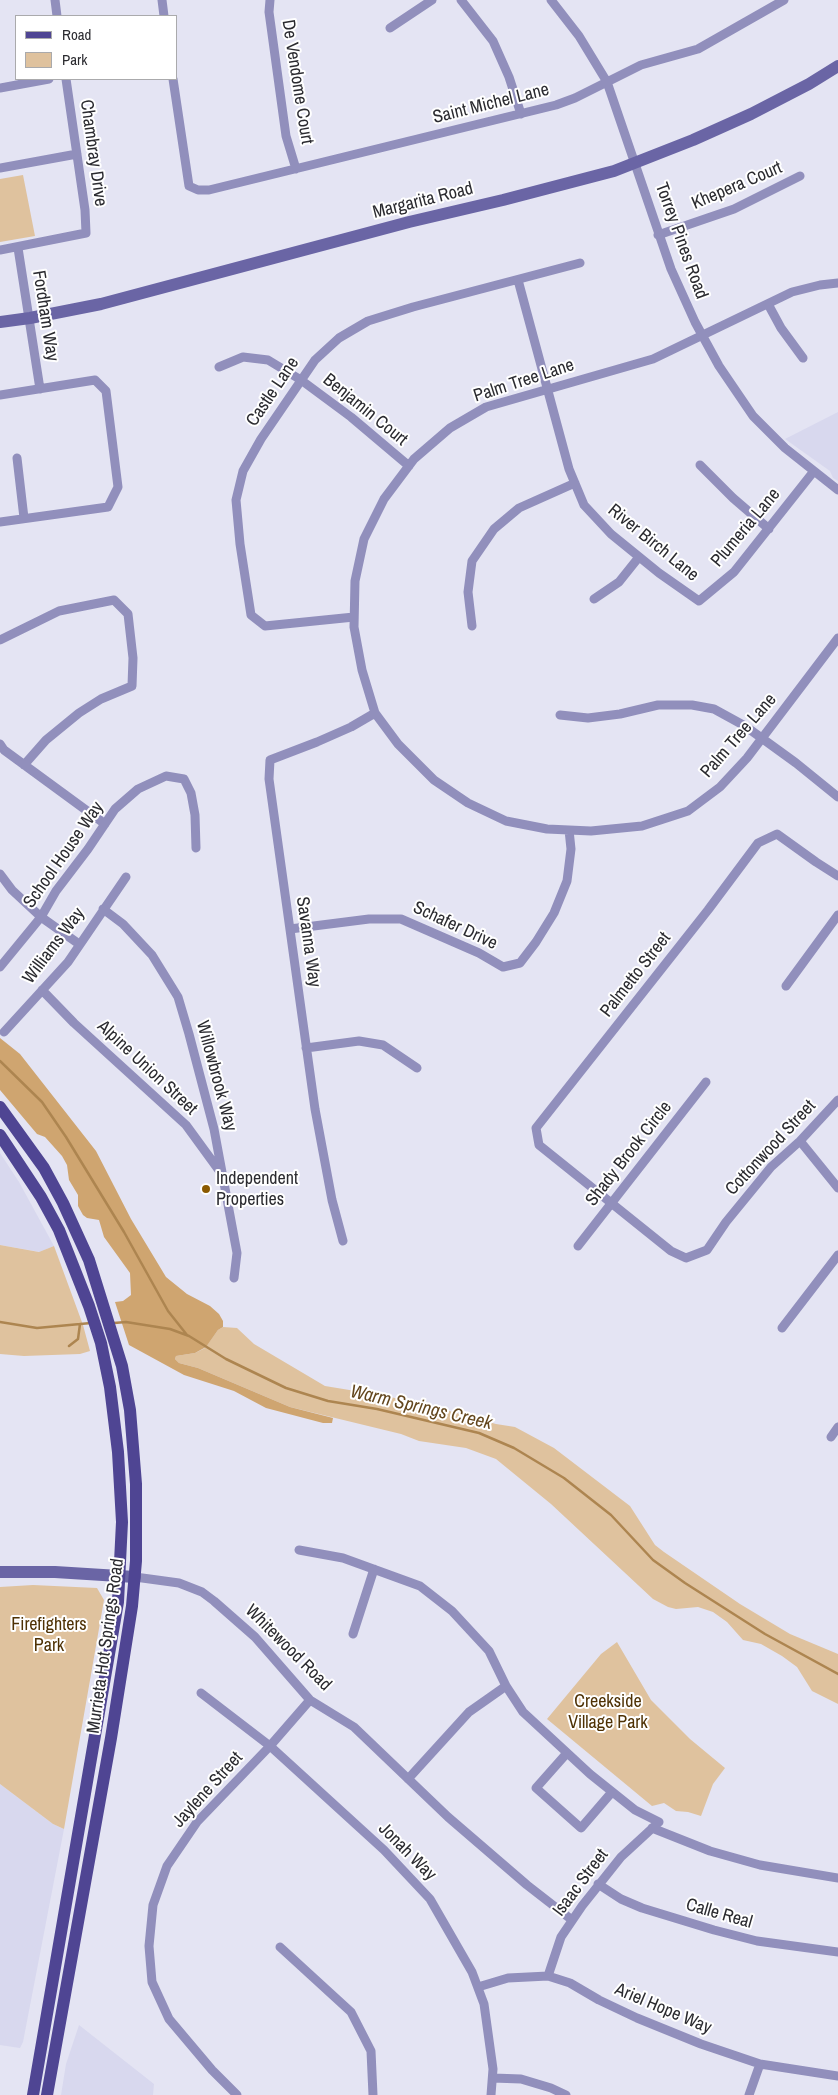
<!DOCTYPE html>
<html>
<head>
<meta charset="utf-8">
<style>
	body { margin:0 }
	#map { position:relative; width:838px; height:2095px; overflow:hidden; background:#e4e4f3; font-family:"Archivo Narrow",sans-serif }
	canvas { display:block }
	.legend { position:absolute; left:15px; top:15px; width:162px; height:65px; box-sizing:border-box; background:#fff; border:1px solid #aaaaac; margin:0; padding:6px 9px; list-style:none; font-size:15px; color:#2b2b30 }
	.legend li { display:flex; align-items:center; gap:10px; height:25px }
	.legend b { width:25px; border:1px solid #aaaaac }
</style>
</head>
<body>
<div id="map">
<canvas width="838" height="2095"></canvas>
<ul class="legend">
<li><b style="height:6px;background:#4f4593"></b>Road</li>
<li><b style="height:14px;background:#dfc29e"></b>Park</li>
</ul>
</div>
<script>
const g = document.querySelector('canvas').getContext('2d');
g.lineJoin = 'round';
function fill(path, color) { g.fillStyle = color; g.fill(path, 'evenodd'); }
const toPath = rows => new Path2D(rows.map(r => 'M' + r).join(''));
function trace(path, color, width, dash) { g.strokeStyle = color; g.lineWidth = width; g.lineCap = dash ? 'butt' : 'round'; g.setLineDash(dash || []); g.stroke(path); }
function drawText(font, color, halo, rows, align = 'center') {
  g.font = font + ' "Archivo Narrow",sans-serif'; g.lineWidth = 4; g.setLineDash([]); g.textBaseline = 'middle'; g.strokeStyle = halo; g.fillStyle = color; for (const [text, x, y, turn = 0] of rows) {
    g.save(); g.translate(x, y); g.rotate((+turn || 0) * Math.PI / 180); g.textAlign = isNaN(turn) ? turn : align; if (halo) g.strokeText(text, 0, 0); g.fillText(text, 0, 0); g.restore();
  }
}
fill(toPath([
	[838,412,838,481,833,478,830,471,785,439],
	[0,1153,19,1182,54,1246,40,1252,0,1245],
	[0,1784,53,1824,64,1829,23,2042,20,2048,0,2045],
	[79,2025,154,2084,153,2095,61,2095,66,2064]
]), '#d8d8ee');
fill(toPath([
	[23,175,35,236,0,242,0,179],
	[0,1245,39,1252,54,1246,83,1325,90,1351,80,1354,24,1356,0,1354],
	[223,1327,237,1328,254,1344,325,1386,386,1396,442,1409,496,1424,515,1427,554,1448,630,1506,655,1545,664,1552,740,1604,790,1634,838,1654,838,1704,812,1691,797,1667,782,1656,761,1644,743,1640,727,1622,713,1612,698,1607,676,1609,668,1607,653,1599,551,1504,496,1459,466,1448,419,1441,401,1434,290,1407,198,1368,179,1363,175,1359,176,1356,195,1353,205,1348,218,1330],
	[33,1585,97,1588,104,1600,64,1829,53,1824,0,1784,0,1587],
	[617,1642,651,1700,690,1739,725,1768,713,1784,701,1816,688,1812,676,1811,664,1803,652,1806,547,1719,601,1654]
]), '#dfc29e');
fill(toPath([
	[0,1038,20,1054,96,1151,131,1219,166,1277,187,1294,210,1306,219,1314,223,1321,223,1327,218,1330,206,1347,195,1353,176,1356,175,1359,179,1363,198,1368,290,1407,333,1418,332,1423,323,1423,266,1408,234,1391,184,1375,129,1345,115,1302,123,1301,131,1295,130,1273,104,1237,99,1220,87,1218,83,1215,78,1206,78,1195,69,1180,67,1165,62,1156,45,1137,37,1134,0,1090]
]), '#cfa570');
trace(toPath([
	[0,1061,42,1102,66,1137,124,1232,168,1311,187,1335],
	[0,1322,37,1328,91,1323],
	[114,1323,126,1322,170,1329,189,1336,226,1359,286,1388,328,1401,377,1409,479,1433,514,1448,564,1478,611,1515,653,1560,685,1583,765,1634,838,1674],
	[69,1346,78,1339,80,1324]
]), '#ad8550', 2.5);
trace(toPath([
	[55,0,57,16],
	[162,0,164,16],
	[270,0,269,12,286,136,296,169],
	[461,0,493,41,509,77,521,114],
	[551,0,579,36,607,82,671,269,695,322,719,366,753,416,785,448,838,490],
	[390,28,432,0],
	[173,79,189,186,198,190,209,190,556,105,575,98,641,65,698,49,784,0],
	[0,88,49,79],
	[0,168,77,154],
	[658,235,734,209,800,176],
	[18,248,40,389],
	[0,250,86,233,85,210,66,79],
	[518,280,569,469,584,505,611,534,659,573,699,601,734,572,814,471],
	[838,283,820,285,792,292,653,359,486,407,450,428,414,459,384,499,364,539,355,581,354,627,362,670,375,713,398,744,434,780,468,803,506,821,547,829,591,831,642,826,688,811,720,787,747,758,838,638],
	[768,304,781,328,803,358],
	[219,367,243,357,268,360,301,380,351,417,409,466],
	[0,395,95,380,106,391,118,487,108,507,0,522],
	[17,458,24,518],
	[700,465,733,498,769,529],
	[594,599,619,582,639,557],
	[354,617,265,626,251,615,240,544,236,500,243,471,261,439,315,360,339,338,368,321,413,307,580,263],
	[472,626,468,592,472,561,494,529,519,508,575,483],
	[0,640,59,611,114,600,128,614,133,658,132,686,101,699,79,713,46,740,24,765],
	[560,715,588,718,620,714,658,705,692,705,714,709,745,726,796,763,838,797],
	[0,744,4,750,105,824],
	[0,874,12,890,41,917,79,944],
	[838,876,816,862,777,834,758,843,708,910,536,1128,539,1145,671,1251,686,1258,707,1250,726,1222,771,1167,800,1141,838,1100],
	[103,909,123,924,152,955,178,997,189,1034,214,1129,237,1253,234,1278],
	[290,929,369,919,401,919,479,953,503,967,520,963,536,942,554,913,567,881,571,849,569,830],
	[0,967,41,917,56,891,88,849,115,809,138,789,166,776,184,779,191,793,195,815,196,848],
	[786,986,838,915],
	[42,990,74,1023,186,1125,221,1173],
	[4,1032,68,962,126,877],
	[306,1048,359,1041,383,1045,417,1068],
	[800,1141,838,1188],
	[343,1241,332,1200,315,1109,269,779,270,760,317,742,351,727,375,713],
	[578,1246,706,1082],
	[782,1328,838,1255],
	[831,1437,838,1427],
	[299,1550,343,1558,420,1586,452,1611,489,1651,506,1686],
	[135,1577,179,1583,202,1592,214,1601,255,1637,310,1700,354,1727,448,1817,527,1885,572,1920],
	[353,1634,374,1569],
	[201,1693,270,1746,384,1850,430,1899,472,1972,484,2004,493,2069,491,2095],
	[567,1753,536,1788,581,1828,612,1792],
	[408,1779,469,1712,506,1686,523,1712,590,1774,635,1810,659,1822,621,1857,582,1906,561,1937,548,1976],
	[652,1828,710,1851,760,1865,838,1878],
	[598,1884,621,1899,642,1908,714,1930,757,1941,838,1952],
	[280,1947,351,2012,371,2051,373,2095],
	[478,1987,508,1978,548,1976,570,1983,599,2000,637,2018,701,2044,760,2064,838,2076],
	[493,2078,521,2079,551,2088,566,2095],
	[237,2095,212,2070,169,2019,152,1982,149,1946,153,1905,167,1866,197,1822,270,1746,310,1700],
	[749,2095,760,2064]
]), '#918fbc', 9);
trace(toPath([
	[0,322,30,318,101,304,409,222,503,200,614,171,693,140,751,114,809,84,838,66],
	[0,1572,55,1572,135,1577]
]), '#6a65a5', 12);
trace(toPath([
	[0,1107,44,1168,63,1203,89,1260,122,1366,130,1410,136,1484,136,1561,132,1606,111,1738,47,2095],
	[0,1135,41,1197,59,1230,89,1306,101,1343,110,1387,118,1452,122,1522,118,1602,33,2095]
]), '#4f4593', 12);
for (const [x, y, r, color] of [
	[206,1189,5,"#8b5a01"]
]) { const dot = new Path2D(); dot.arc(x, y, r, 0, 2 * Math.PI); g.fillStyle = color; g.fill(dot); trace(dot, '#fff', 2); }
drawText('18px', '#2b2b30', '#fff', [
	["De Vendome Court",297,82,81],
	["Saint Michel Lane",491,104,-14],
	["Chambray Drive",93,153,82],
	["Khepera Court",737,186,-23],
	["Margarita Road",423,201,-14],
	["Torrey Pines Road",681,241,70],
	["Fordham Way",45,316,81],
	["Palm Tree Lane",524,381,-18],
	["Castle Lane",273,392,-56],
	["Benjamin Court",365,410,39],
	["Plumeria Lane",746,528,-50],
	["River Birch Lane",653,543,39],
	["Palm Tree Lane",739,736,-49],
	["School House Way",64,855,-55],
	["Schafer Drive",455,926,25],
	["Savanna Way",308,942,82],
	["Williams Way",54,946,-53],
	["Palmetto Street",636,975,-52],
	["Alpine Union Street",147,1068,43],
	["Willowbrook Way",216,1076,75],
	["Cottonwood Street",771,1148,-47],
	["Shady Brook Circle",629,1154,-52],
	["Murrieta Hot Springs Road",106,1646,-82],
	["Whitewood Road",288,1648,45],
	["Jaylene Street",208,1790,-48],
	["Jonah Way",407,1852,45],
	["Isaac Street",581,1883,-53],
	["Calle Real",719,1914,16],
	["Ariel Hope Way",663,2009,23]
]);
drawText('18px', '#2b2b30', '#fff', [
	["Independent",216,1179],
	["Properties",216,1200]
], 'left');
drawText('18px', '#4e3104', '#fff', [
	["Firefighters",49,1625],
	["Park",49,1646],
	["Creekside",608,1702],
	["Village Park",608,1723]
]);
drawText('italic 19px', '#63461d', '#fff', [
	["Warm Springs Creek",421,1408,13]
]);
</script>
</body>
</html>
